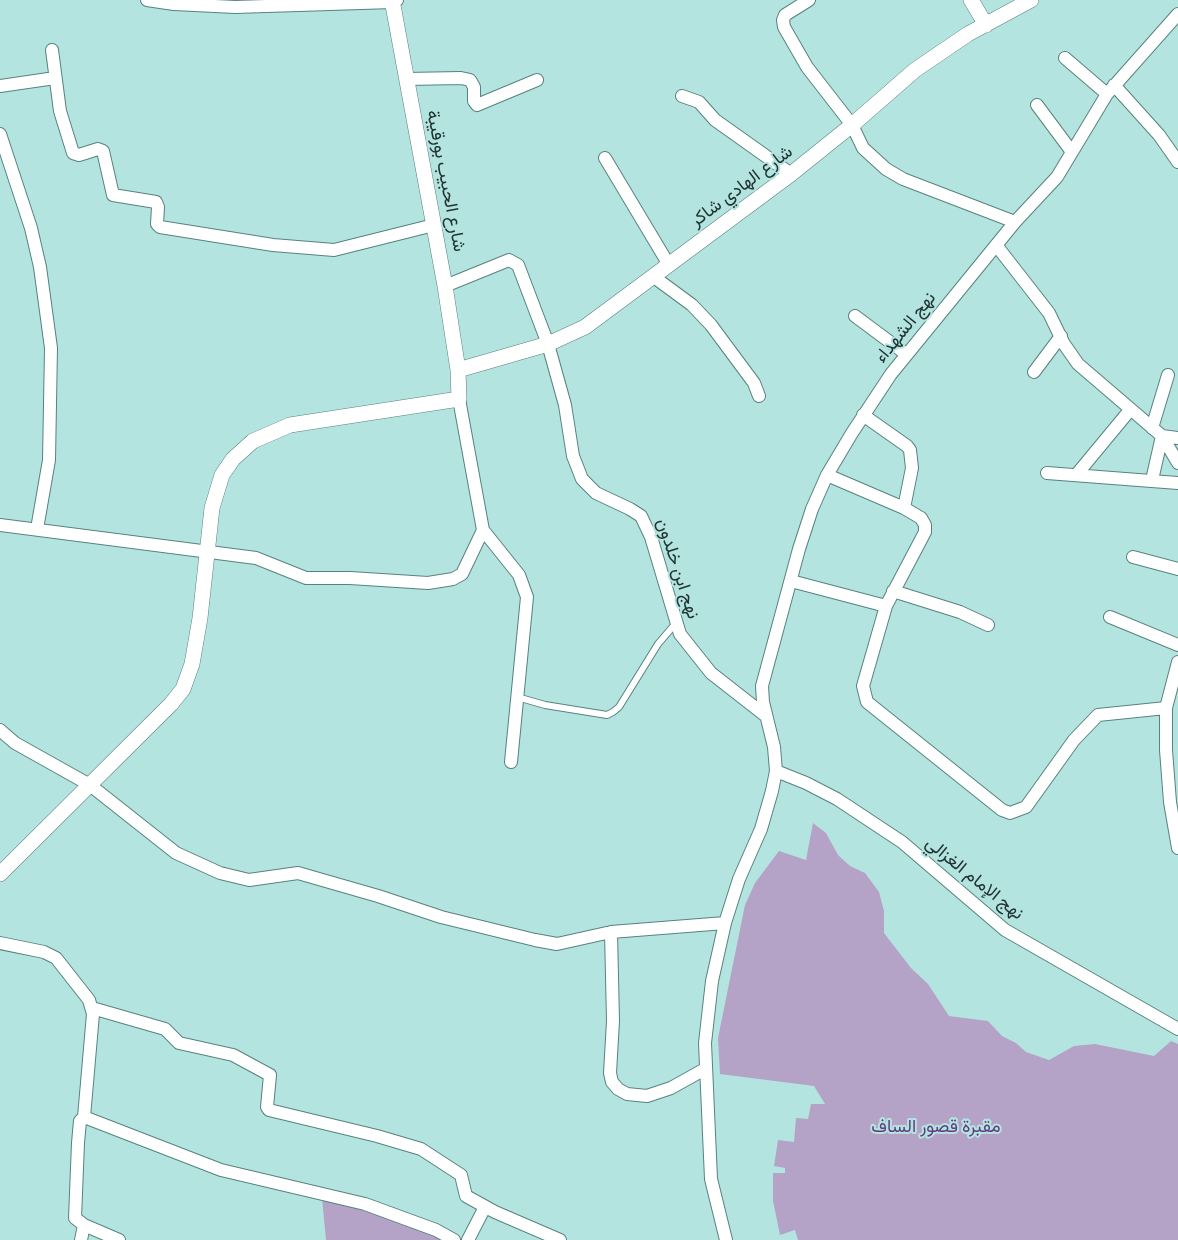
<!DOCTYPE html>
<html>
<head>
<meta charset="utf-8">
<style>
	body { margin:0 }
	canvas { display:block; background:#b4e4df }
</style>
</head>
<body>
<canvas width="1178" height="1240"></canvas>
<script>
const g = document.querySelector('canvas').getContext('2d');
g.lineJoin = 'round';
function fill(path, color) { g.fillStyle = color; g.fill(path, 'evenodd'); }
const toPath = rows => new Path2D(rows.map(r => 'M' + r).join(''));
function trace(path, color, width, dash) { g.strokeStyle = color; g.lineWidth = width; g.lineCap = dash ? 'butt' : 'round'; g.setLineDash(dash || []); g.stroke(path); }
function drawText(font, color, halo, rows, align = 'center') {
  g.font = font + ' "Titillium Web",Vazirmatn,sans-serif'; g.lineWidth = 4; g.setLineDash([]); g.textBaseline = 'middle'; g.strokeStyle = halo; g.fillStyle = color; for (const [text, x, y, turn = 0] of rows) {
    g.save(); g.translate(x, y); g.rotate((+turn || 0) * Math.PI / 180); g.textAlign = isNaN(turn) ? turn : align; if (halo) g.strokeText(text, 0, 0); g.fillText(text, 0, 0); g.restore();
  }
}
fill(toPath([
	[813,823,826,833,838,855,850,866,865,873,879,892,884,911,884,933,911,968,928,984,949,1016,988,1021,1002,1036,1016,1043,1026,1052,1049,1060,1074,1046,1095,1044,1154,1056,1171,1041,1178,1044,1178,1240,798,1240,795,1230,780,1235,773,1201,773,1173,785,1173,785,1168,774,1166,778,1140,794,1142,796,1118,808,1119,811,1104,825,1104,814,1086,720,1074,718,1038,745,905,755,883,779,851,806,860],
	[322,1198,436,1233,449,1240,326,1240]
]), '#b4a3c6');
const service = toPath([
	[517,697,545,705,607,715,613,712,619,707,658,644,676,623]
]);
const minor = toPath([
	[147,0,174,4,235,7,393,2,397,0],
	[809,0,785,15,783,20,784,27,807,67,852,125,863,148,886,169,903,179,1015,222],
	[52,50,60,111,73,153,79,155,98,149,103,151,113,195,156,202,158,207,157,224,160,227,273,245,334,250,434,225],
	[1065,58,1107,94],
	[406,79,461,78,470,80,474,87,474,101,477,105,537,80],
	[1114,85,1159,135,1178,162],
	[0,86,55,78],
	[682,96,699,102,715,120,791,174],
	[1037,105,1072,152],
	[0,134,31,228,40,267,51,348,49,460,37,529],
	[605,158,669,265],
	[996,245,1049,313,1064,344,1078,364,1162,436,1178,463],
	[654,277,692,305,711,325,754,383,759,396],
	[445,286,509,260,518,265,548,344,565,405,573,456,582,479,596,493,630,509,641,516,651,537,680,634,711,673,766,716],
	[855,316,906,354],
	[1034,372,1061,336],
	[459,399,483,530,519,575,527,597,511,762],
	[863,415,907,446,910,450,912,468,904,508],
	[1152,428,1168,375],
	[1047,473,1178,483],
	[1077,474,1130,410],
	[1152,480,1162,436,1178,438],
	[0,525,256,558,306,578,350,578,428,583,453,579,462,574,483,530],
	[1133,557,1178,569],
	[791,581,886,606,925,532,925,525,921,518,904,508,827,475],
	[893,591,960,612,988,625],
	[886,606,863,686,867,702,1002,810,1010,813,1026,807,1074,740,1098,715,1166,708],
	[1110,617,1178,645],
	[1178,662,1166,708,1166,750,1170,802,1178,848],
	[0,730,15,743,90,785,176,853,220,873,249,880,298,873,378,896,441,917,535,940,557,944,611,932,725,923],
	[776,771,806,783,837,799,902,842,1005,930,1178,1029],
	[611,932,613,1021,610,1073,612,1082,618,1089,627,1094,647,1096,671,1088,705,1069],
	[0,943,44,952,56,958,89,1000,93,1014,84,1117],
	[92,1008,165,1029,179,1043,233,1055,270,1075,267,1107,269,1110,377,1136,421,1149,461,1175,466,1196,495,1212,560,1240],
	[81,1240,84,1225],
	[119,1240,84,1225,75,1218,78,1143,80,1121,84,1117,221,1170,365,1204,436,1230,454,1240],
	[468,1240,485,1207],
	[726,1240,711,1179,705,1043,712,981,725,923,739,879,761,829,772,791,776,771,774,747,763,702,762,686,799,549,812,509,827,475,852,433,891,374,1015,222,1057,177,1107,94,1178,14]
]);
const tertiary = toPath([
	[971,0,986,25],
	[458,370,548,344,585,327,791,174,852,125,915,70,968,34,1031,0],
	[0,874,171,704,183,689,192,664,200,618,212,508,222,475,233,459,253,441,290,425,459,399,458,370,445,286,392,0]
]);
trace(service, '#56837e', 8);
trace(minor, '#56837e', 14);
trace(tertiary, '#56837e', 16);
trace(service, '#fff', 6);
trace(minor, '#fff', 12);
trace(tertiary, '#fff', 15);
drawText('18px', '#203331', '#b4e4df', [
	["شارع الحبيب بورقيبة",445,181,79],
	["شارع الهادي شاكر",742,187,-37],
	["نهج الشهداء",906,328,-51],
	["نهج ابن خلدون",677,569,72],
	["نهج الإمام الغزالي",974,879,39]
]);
drawText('18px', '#623c81', '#b4e4df', [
	["مقبرة قصور الساف",936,1128]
]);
</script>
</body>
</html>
